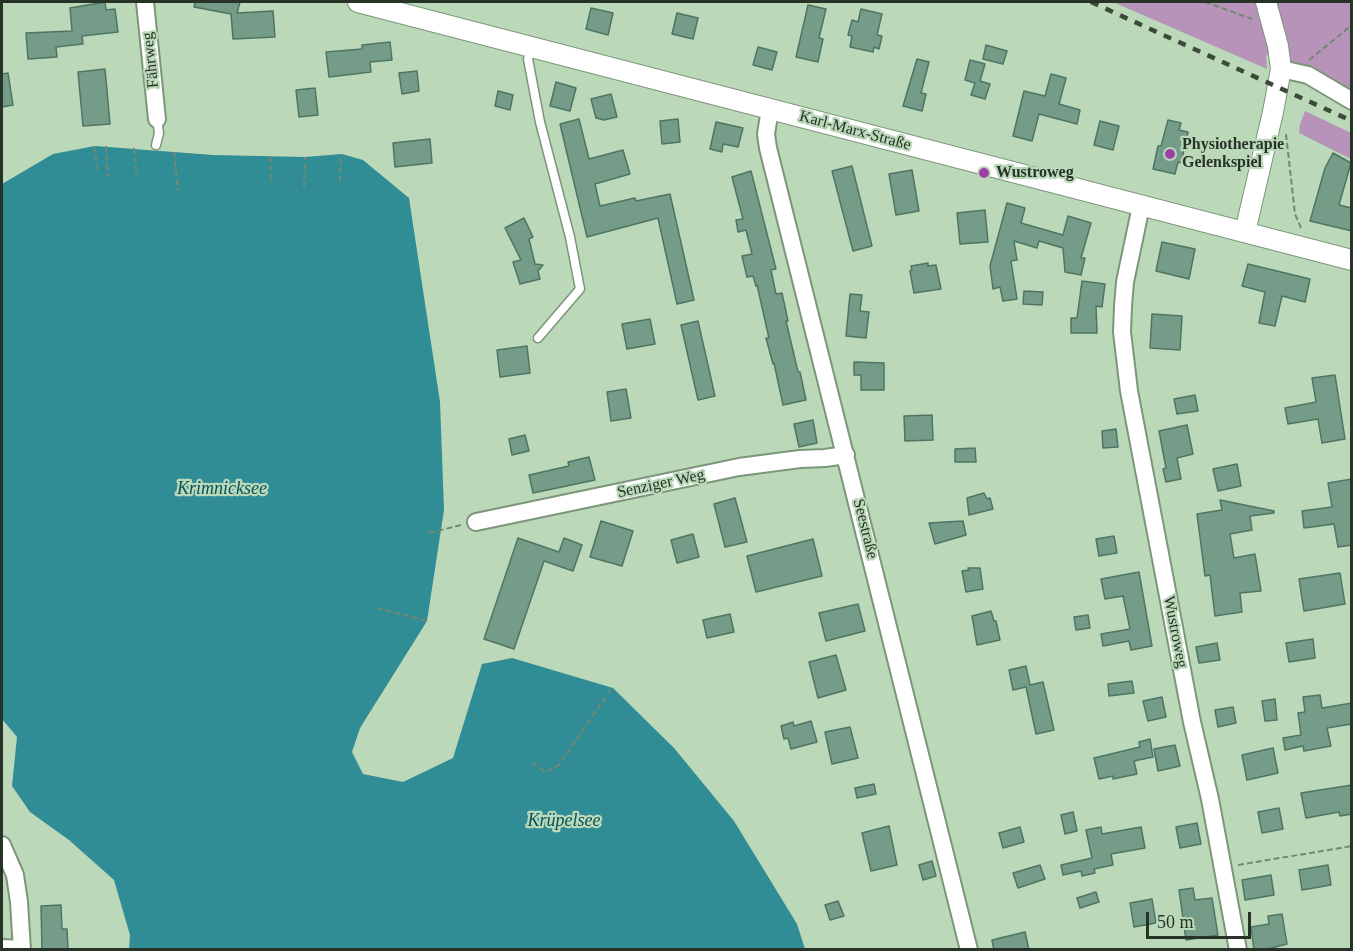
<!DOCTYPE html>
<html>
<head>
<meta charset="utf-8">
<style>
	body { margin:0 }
	#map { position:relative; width:1353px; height:951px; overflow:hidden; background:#bbd8b9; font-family:"Times New Roman",serif }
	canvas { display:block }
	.frame { position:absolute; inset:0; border:3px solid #273327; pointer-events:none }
	.scale { position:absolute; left:1146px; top:912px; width:105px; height:27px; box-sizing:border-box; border:3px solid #273327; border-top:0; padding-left:8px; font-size:18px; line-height:21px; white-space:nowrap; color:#273327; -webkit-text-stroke:4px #bbd8b9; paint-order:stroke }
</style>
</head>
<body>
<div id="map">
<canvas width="1353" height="951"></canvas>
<div class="frame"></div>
<div class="scale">50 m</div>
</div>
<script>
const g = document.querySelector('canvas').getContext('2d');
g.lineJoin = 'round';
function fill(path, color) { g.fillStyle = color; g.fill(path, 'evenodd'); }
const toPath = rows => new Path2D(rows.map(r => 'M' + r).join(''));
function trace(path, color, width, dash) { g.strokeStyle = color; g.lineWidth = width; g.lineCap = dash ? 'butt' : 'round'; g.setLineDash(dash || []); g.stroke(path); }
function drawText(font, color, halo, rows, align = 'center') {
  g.font = font + ' "Times New Roman",serif'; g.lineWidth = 4.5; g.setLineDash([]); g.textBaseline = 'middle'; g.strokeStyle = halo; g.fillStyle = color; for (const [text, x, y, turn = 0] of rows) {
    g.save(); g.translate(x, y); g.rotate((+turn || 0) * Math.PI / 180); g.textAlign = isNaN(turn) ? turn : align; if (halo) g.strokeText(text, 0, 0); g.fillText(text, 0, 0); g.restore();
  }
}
fill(toPath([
	[1113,2,1351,2,1351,92,1314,69,1266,55,1267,69],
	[1305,111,1351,133,1351,159,1299,133,1300,124]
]), '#b793ba');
fill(toPath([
	[95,146,213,155,305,157,342,154,363,160,409,198,440,402,444,510,427,621,360,728,352,752,363,774,403,782,453,758,482,664,512,658,613,688,674,748,734,821,797,924,805,949,129,949,130,935,114,880,69,840,30,812,12,786,17,737,2,719,2,184,53,154]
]), '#308c95');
const building = toPath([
	[105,2,106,10,115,9,118,32,82,36,83,44,56,47,57,57,28,59,26,33,72,31,70,8,105,2],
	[195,2,240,2,237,13,273,11,275,37,233,39,231,14,194,7,195,2],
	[808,5,826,9,819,38,823,39,818,62,796,57,808,5],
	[591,8,613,13,608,35,586,29,591,8],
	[861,9,882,14,877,35,882,36,879,49,874,47,873,52,850,47,852,36,848,35,852,20,858,22,861,9],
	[677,13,698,18,693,39,672,34,677,13],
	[390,42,392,60,370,62,371,72,329,77,326,52,362,49,362,45,390,42],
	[986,45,1007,51,1003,64,983,59,986,45],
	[758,47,777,52,772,70,753,65,758,47],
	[917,59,929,62,921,93,926,94,922,111,903,106,917,59],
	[970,60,985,64,980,81,990,84,985,99,971,95,975,83,965,80,970,60],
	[105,69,110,124,83,126,78,72,105,69],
	[417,71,419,91,402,94,399,73,417,71],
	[8,73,13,105,2,107,2,74,8,73],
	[1051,74,1066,78,1059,104,1080,110,1077,124,1039,114,1032,141,1013,136,1024,91,1045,96,1051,74],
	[556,82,576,88,570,111,550,106,556,82],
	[315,88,318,115,299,117,296,90,315,88],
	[498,91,513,95,510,110,495,106,498,91],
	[611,94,617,117,604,120,596,118,591,99,611,94],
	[579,119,589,159,623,150,630,174,595,184,600,206,635,198,636,201,670,194,694,300,677,304,658,218,587,237,560,124,579,119],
	[678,119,680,142,662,144,660,121,678,119],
	[1168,120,1181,123,1179,130,1188,132,1181,163,1178,162,1175,174,1153,169,1158,146,1161,146,1168,120],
	[1100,121,1119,126,1113,150,1094,145,1100,121],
	[716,122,743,128,738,147,723,144,722,152,710,149,716,122],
	[430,139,432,163,395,167,393,143,430,139],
	[1333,153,1351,163,1339,205,1352,208,1352,231,1310,221,1325,168,1333,153],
	[852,166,872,246,853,251,832,171,852,166],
	[912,170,919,211,896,215,889,174,912,170],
	[751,171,776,269,771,270,776,294,782,293,788,321,786,321,798,372,800,372,806,400,783,405,774,363,773,364,766,338,769,338,757,285,756,286,753,276,747,277,742,256,752,254,746,230,738,232,736,220,743,219,732,177,751,171],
	[1007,203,1025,208,1021,223,1063,235,1068,216,1091,223,1081,258,1085,258,1081,275,1065,272,1063,248,1039,241,1037,248,1014,241,1017,260,1011,261,1017,299,1003,301,1000,287,993,289,990,266,1007,203],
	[985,210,988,242,960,244,957,213,985,210],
	[524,218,533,237,529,239,535,264,543,265,538,271,540,279,520,284,513,262,521,260,505,228,524,218],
	[1162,242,1195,249,1189,279,1156,271,1162,242],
	[928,263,928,266,936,265,941,289,914,293,910,271,912,270,911,266,928,263],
	[1248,264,1310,279,1305,302,1282,296,1275,326,1259,323,1265,292,1242,286,1248,264],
	[1082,281,1105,284,1102,307,1096,306,1097,333,1071,333,1071,318,1077,318,1082,281],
	[1024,291,1043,292,1042,305,1023,304,1024,291],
	[850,294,862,295,860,311,869,312,866,338,846,336,850,294],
	[1152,314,1182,316,1180,350,1150,348,1152,314],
	[650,319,655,344,627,349,622,324,650,319],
	[698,321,715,396,698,400,681,325,698,321],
	[527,346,530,373,500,377,497,350,527,346],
	[854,362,884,363,884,390,861,390,861,375,854,375,854,362],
	[1335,375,1345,439,1322,443,1318,419,1288,424,1285,408,1316,402,1312,378,1335,375],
	[626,389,631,418,611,421,607,392,626,389],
	[1195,395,1198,411,1177,414,1174,399,1195,395],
	[932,415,933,440,905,441,904,416,932,415],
	[813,420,817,443,799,447,794,424,813,420],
	[1187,425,1193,454,1177,458,1181,479,1166,482,1163,469,1166,468,1159,431,1187,425],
	[1116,429,1118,447,1103,448,1102,431,1116,429],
	[525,435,529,451,512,455,509,439,525,435],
	[975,448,976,462,955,462,955,449,975,448],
	[589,457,595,480,533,493,529,475,569,466,568,462,589,457],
	[1237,464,1241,486,1218,491,1213,469,1237,464],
	[1352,479,1352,545,1338,547,1334,524,1304,528,1302,511,1332,507,1328,483,1352,479],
	[984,493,987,499,990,498,993,509,969,515,967,498,984,493],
	[735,498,747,542,725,547,714,504,735,498],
	[1220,500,1274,511,1274,513,1250,516,1252,530,1230,534,1234,558,1255,554,1261,591,1240,593,1242,612,1215,616,1210,575,1205,576,1197,514,1222,510,1220,500],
	[601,521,633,531,622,566,590,557,601,521],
	[963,521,966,535,935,544,929,523,963,521],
	[693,534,699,557,677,563,671,540,693,534],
	[1114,536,1117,553,1099,556,1096,539,1114,536],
	[518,538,559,552,564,538,582,545,573,571,544,561,514,649,484,639,518,538],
	[813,539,822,576,756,592,747,556,813,539],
	[968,568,980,568,983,589,966,592,962,571,969,570,968,568],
	[1139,572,1152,646,1131,650,1129,641,1103,646,1101,634,1130,629,1123,596,1105,599,1101,579,1139,572],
	[1340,573,1345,604,1304,611,1299,579,1340,573],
	[858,604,865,631,826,641,819,613,858,604],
	[991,611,994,621,996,621,1000,640,977,645,972,616,991,611],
	[730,614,734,632,707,638,703,620,730,614],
	[1088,615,1090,628,1076,630,1074,617,1088,615],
	[1313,639,1315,658,1289,662,1286,643,1313,639],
	[1217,643,1220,660,1199,663,1196,647,1217,643],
	[836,655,846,690,818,698,809,662,836,655],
	[1026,666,1030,685,1043,682,1054,730,1036,734,1026,687,1013,690,1009,670,1026,666],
	[1132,681,1134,693,1109,696,1108,684,1132,681],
	[1320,695,1322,708,1352,703,1352,724,1327,728,1331,746,1304,751,1303,746,1285,750,1283,738,1301,735,1298,713,1305,712,1303,697,1320,695],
	[1162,697,1166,717,1148,721,1143,701,1162,697],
	[1275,699,1277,720,1265,721,1262,701,1275,699],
	[1233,707,1236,723,1218,727,1215,710,1233,707],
	[811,721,817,742,791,749,788,738,784,739,781,726,793,722,794,726,811,721],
	[850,727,858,758,832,764,825,732,850,727],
	[1150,739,1153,757,1134,761,1137,774,1113,779,1113,776,1099,779,1094,758,1140,747,1139,742,1150,739],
	[1175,745,1180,766,1158,771,1154,749,1175,745],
	[1273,748,1278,773,1247,780,1242,755,1273,748],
	[874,784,876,794,857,798,855,788,874,784],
	[1352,785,1352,814,1340,816,1339,812,1306,818,1301,793,1352,785],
	[1279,808,1283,829,1262,833,1258,812,1279,808],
	[1073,812,1077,831,1065,834,1061,815,1073,812],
	[1197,823,1201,844,1180,848,1176,827,1197,823],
	[889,826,897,865,871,871,862,833,889,826],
	[1020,827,1024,842,1003,848,999,833,1020,827],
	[1101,827,1102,834,1141,827,1145,848,1111,854,1113,865,1094,869,1095,873,1082,876,1081,871,1063,875,1061,865,1092,858,1086,830,1101,827],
	[932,861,936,876,923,880,919,865,932,861],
	[1040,865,1045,879,1018,888,1013,873,1040,865],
	[1328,865,1331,885,1302,890,1299,870,1328,865],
	[1271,875,1274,895,1245,900,1242,880,1271,875],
	[1193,888,1195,900,1212,898,1218,935,1186,940,1179,890,1193,888],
	[1096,892,1099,902,1080,908,1077,898,1096,892],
	[1152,899,1156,923,1134,927,1130,903,1152,899],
	[838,901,844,916,830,920,825,905,838,901],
	[61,905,62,929,67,929,68,949,42,950,41,906,61,905],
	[1282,914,1287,944,1264,950,1254,950,1251,927,1269,924,1268,916,1282,914],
	[1025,932,1029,950,994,950,992,940,1025,932]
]);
fill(building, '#749c89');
trace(building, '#4e7563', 1.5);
const service = toPath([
	[531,48,528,59,540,122,570,237,580,289,538,338],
	[156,145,159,133,157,119]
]);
const minor = toPath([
	[145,2,157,119],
	[1281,69,1308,75,1352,101],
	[770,109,766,134,768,148,969,950],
	[1141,206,1125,282,1123,306,1122,332,1129,391,1192,722,1210,799,1238,950],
	[476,522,739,467,800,459,825,458,846,455],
	[2,845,15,875,19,902,22,950],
	[2,948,22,949]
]);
const tertiary = toPath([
	[358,2,1352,260],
	[1245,232,1273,112,1281,69,1278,46,1266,2]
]);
trace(service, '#7b9679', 11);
trace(minor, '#7b9679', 20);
trace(tertiary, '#7b9679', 22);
trace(toPath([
	[1205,2,1252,19],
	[1309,60,1352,25],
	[1286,134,1295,214,1301,228],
	[95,146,97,173],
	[106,146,108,177],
	[134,148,137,177],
	[174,152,178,191],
	[270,156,272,186],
	[340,182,341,154],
	[304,187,305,157],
	[429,533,461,525],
	[377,608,427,621],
	[532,763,545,772,559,765,611,689],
	[1238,865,1352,846]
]), '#738872', 2, [6, 3]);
trace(service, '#fff', 8);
trace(minor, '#fff', 16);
trace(tertiary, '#fff', 20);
trace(toPath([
	[1091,2,1352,121]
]), '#3b4a3b', 4.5, [8, 8]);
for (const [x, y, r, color] of [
	[1170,154,6,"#9f40a9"],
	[984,173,6,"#9f40a9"]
]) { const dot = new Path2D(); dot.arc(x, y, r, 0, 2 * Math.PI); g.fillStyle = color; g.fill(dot); trace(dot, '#bbd8b9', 2); }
drawText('16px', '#273327', '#bbd8b9', [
	["Fährweg",151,60,-96],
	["Karl-Marx-Straße",855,131,15],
	["Senziger Weg",661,484,-12],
	["Seestraße",865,529,76],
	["Wustroweg",1175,632,79]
]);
drawText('bold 16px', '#273327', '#bbd8b9', [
	["Physiotherapie",1182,145],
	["Gelenkspiel",1182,163],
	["Wustroweg",996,173]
], 'left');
drawText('italic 18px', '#005359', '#bbd8b9', [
	["Krimnicksee",222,489],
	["Krüpelsee",564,821]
]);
</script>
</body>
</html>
